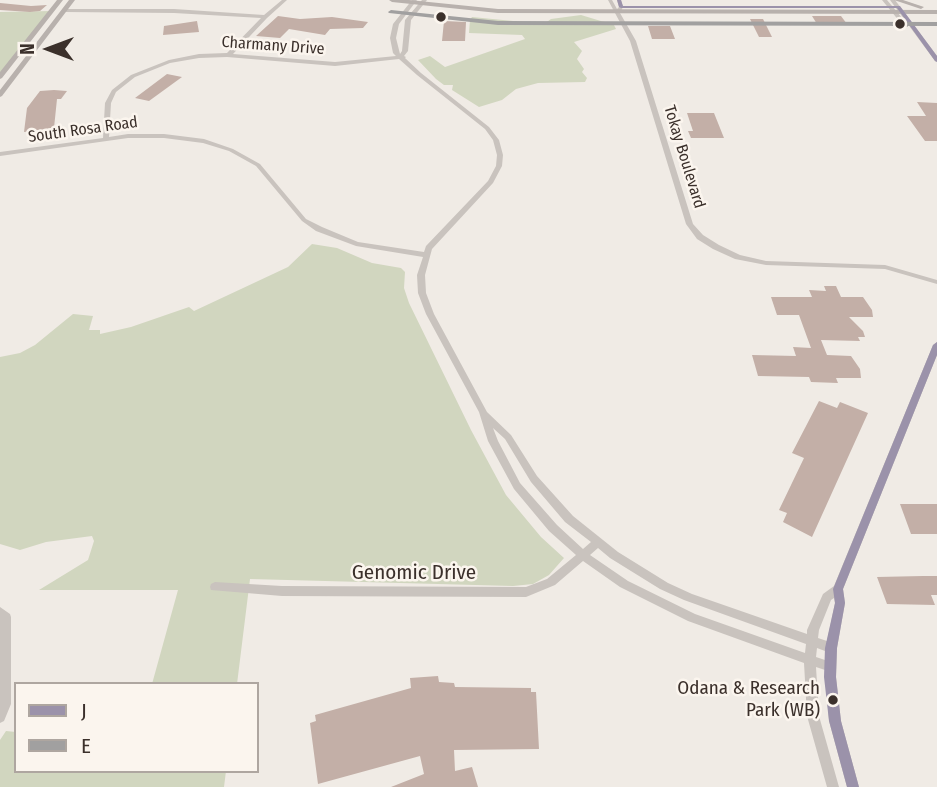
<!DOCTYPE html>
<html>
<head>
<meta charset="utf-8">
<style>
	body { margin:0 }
	#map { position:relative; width:937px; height:787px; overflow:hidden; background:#f0ebe5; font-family:"Fira Sans Condensed",sans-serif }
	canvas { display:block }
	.legend { position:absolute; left:14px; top:682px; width:245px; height:91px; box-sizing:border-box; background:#fbf5ee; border:2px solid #aea6a0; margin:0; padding:9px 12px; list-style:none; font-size:21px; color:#3b302b }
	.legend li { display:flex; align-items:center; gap:14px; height:35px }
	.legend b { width:35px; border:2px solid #aea6a0 }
	.north { position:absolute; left:14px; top:14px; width:70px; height:70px; -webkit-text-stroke:5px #fbf5ee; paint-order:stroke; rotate:270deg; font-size:19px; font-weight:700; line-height:28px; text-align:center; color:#3b302b }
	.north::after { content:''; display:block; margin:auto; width:24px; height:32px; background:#3b302b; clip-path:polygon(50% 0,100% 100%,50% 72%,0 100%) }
</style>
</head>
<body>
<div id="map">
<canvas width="937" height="787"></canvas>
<ul class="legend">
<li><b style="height:9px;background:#9b92aa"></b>J</li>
<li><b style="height:9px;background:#a1a0a0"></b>E</li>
</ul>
<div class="north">N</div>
</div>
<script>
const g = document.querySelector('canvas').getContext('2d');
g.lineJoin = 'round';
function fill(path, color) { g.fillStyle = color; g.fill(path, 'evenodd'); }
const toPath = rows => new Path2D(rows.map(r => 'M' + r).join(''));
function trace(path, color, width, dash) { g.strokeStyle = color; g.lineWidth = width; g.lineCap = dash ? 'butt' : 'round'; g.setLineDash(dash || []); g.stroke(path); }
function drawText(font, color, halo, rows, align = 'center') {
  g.font = font + ' "Fira Sans Condensed",sans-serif'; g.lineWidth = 5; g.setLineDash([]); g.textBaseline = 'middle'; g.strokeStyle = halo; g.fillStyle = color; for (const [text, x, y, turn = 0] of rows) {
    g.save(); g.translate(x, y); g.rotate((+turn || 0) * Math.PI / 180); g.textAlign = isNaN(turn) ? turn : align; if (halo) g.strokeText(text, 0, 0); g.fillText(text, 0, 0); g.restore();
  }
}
fill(toPath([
	[52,11,0,77,0,12],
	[581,15,614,25,616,29,574,42,582,51,577,59,584,69,582,72,587,78,585,82,538,83,516,89,502,100,479,107,452,90,453,85,444,85,436,79,418,60,430,56,445,67,525,39,522,35,469,33,470,20,472,17,544,24,551,19],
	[312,244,337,248,372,263,401,268,405,272,404,288,409,303,471,430,506,495,541,537,564,558,549,575,533,584,513,586,250,579,237,684,152,684,178,590,39,590,88,560,94,541,92,536,46,542,20,550,0,544,0,357,20,353,35,345,73,314,93,316,89,330,100,330,100,334,131,327,189,307,194,311,288,267],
	[6,731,16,732,16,771,226,771,224,787,0,787,0,740]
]), '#d1d6bf');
fill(toPath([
	[0,3,31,6,47,5,40,11,30,12,0,10],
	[278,16,300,19,332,17,368,22,363,28,330,29,325,35,289,29,280,38,256,36],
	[812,16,841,16,847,24,817,24],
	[750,19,763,19,772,37,759,37],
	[197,21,199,32,163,35,164,26],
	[444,21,466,22,465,41,442,41],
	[648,26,670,26,675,39,652,39],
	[167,74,182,77,149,101,135,98],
	[54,90,67,91,61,99,57,99,54,128,24,132,27,108,40,91],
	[917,102,937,103,937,141,925,141,907,116,926,116],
	[687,113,714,113,724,138,691,138,688,131,693,131],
	[824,286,836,286,841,297,863,297,872,310,873,317,849,317,863,331,865,337,858,337,860,341,821,340,827,355,851,356,860,369,861,378,836,378,838,383,811,382,809,377,758,376,752,355,796,356,793,347,811,348,799,315,777,315,771,297,812,297,809,290,826,291],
	[819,401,837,408,840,402,868,413,812,537,783,522,787,513,779,510,804,458,792,453],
	[900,504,937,504,937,534,911,534],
	[923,576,937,576,937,595,931,595,935,605,887,604,877,577],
	[438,676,439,682,454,683,455,687,531,688,531,692,536,692,539,749,454,750,455,771,472,767,478,787,391,787,424,774,420,756,318,784,310,723,316,721,315,715,411,688,410,678]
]), '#c3afa7');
fill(toPath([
	[282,0,287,0,267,18,233,54,335,62,396,56,393,53,390,38,393,24,412,0,417,0,399,24,396,38,400,54,402,51,405,20,422,0,427,0,411,20,408,51,404,56,406,57,405,58,421,73,489,127,499,140,503,155,502,166,493,183,432,249,425,275,426,293,434,314,487,412,511,435,537,476,573,516,618,552,668,583,692,594,807,634,807,630,823,594,834,586,933,345,937,342,937,355,843,589,845,603,837,648,836,677,841,721,859,787,847,787,829,721,825,670,816,667,819,716,839,787,827,787,807,716,804,663,688,621,620,587,583,561,555,585,526,597,282,596,211,590,210,587,211,584,215,582,282,586,526,587,547,579,576,555,549,531,514,489,488,441,479,412,426,314,418,293,417,275,423,257,356,246,316,231,302,221,256,166,229,151,203,143,164,138,128,138,0,156,0,152,103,138,105,103,112,90,131,75,169,60,199,54,227,53,261,18,174,13,65,12,62,10,63,9,174,9,264,15,282,0],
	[227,57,335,66,399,59,417,75,485,129,493,140,497,155,496,166,488,181,426,246,424,252,358,242,322,227,306,219,260,164,233,149,204,139,164,134,128,134,109,137,111,103,116,92,135,77,170,63,199,58,227,57],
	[493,428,505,439,531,482,565,522,591,542,583,549,557,525,520,483,498,441,493,428],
	[598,548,610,558,660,589,684,600,806,644,805,653,695,614,628,581,590,555,598,548],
	[834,598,835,603,827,641,818,638,819,630,831,600,834,598],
	[817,648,825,651,825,660,816,657,817,648],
	[608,0,612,0,617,9,619,7,617,0,621,0,623,7,620,13,636,41,693,224,703,235,719,245,740,255,766,261,885,265,937,280,937,284,885,269,766,265,735,259,713,249,697,239,686,224,630,41,608,0],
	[882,0,887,0,908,25,908,27,904,27,882,0],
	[890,0,895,0,937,56,937,62,935,61,890,0],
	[0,607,10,614,11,617,11,704,4,721,0,723,0,607]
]), '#c9c3be');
fill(toPath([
	[57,0,63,0,2,78,0,79,0,72,57,0],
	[69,0,75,0,2,96,0,97,0,90,69,0],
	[389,0,409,0,498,9,937,10,937,14,498,13,392,2,389,0],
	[894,0,903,0,924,7,921,9,894,0]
]), '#b8b1ad');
fill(toPath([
	[617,0,621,0,623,6,900,6,937,56,937,62,935,61,897,8,621,8,619,7,617,0],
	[937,342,937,355,843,589,845,603,837,648,836,677,841,721,859,787,847,787,829,721,824,677,825,648,835,603,833,589,933,345,937,342]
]), '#9b92aa');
fill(toPath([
	[391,10,498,21,937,22,937,26,498,25,389,13,388,12,391,10]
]), '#a1a0a0');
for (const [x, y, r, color] of [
	[441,17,6,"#3b302b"],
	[900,24,6,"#3b302b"],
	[833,700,6,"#3b302b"]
]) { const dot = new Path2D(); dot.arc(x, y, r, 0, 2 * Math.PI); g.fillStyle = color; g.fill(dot); trace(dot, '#fbf5ee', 2.5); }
drawText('16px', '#3b302b', '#fbf5ee', [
	["Charmany Drive",273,46,4],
	["South Rosa Road",83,130,-8],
	["Tokay Boulevard",684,157,73]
]);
drawText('19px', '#3b302b', '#fbf5ee', [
	["Odana & Research",820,689],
	["Park (WB)",820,711]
], 'right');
drawText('21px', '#3b302b', '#fbf5ee', [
	["Genomic Drive",414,573]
]);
</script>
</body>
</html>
